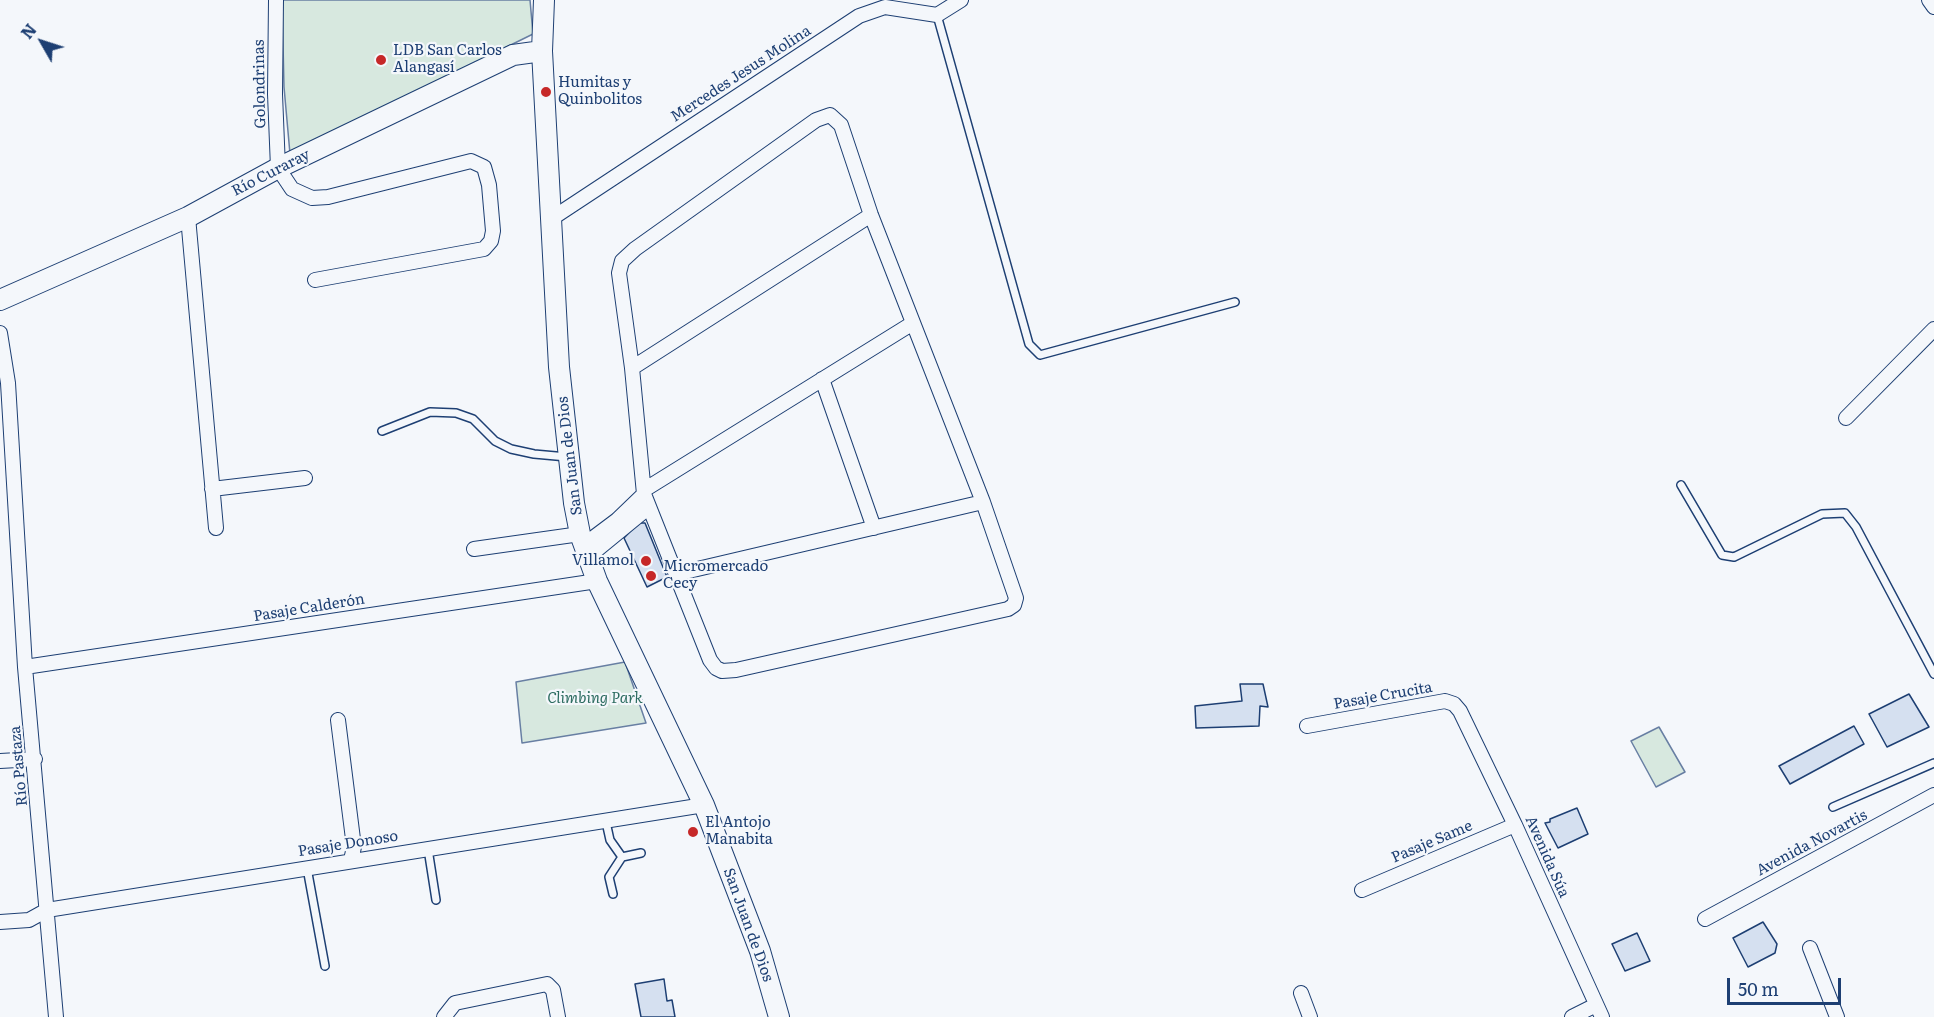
<!DOCTYPE html>
<html>
<head>
<meta charset="utf-8">
<style>
	body { margin:0 }
	#map { position:relative; width:1934px; height:1017px; overflow:hidden; background:#f4f7fb; font-family:Literata,serif }
	canvas { display:block }
	.north { position:absolute; left:12px; top:12px; width:60px; height:60px; -webkit-text-stroke:4px #f4f7fb; paint-order:stroke; rotate:309deg; font-size:16px; font-weight:700; line-height:24px; text-align:center; color:#1d3f73 }
	.north::after { content:''; display:block; margin:auto; width:21px; height:27px; background:#1d3f73; clip-path:polygon(50% 0,100% 100%,50% 72%,0 100%) }
	.scale { position:absolute; left:1727px; top:978px; width:114px; height:27px; box-sizing:border-box; border:3px solid #1d3f73; border-top:0; padding-left:8px; font-size:18px; line-height:21px; white-space:nowrap; color:#1d3f73; -webkit-text-stroke:4px #f4f7fb; paint-order:stroke }
</style>
</head>
<body>
<div id="map">
<canvas width="1934" height="1017"></canvas>
<div class="north">N</div>
<div class="scale">50 m</div>
</div>
<script>
const g = document.querySelector('canvas').getContext('2d');
g.lineJoin = 'round';
function fill(path, color) { g.fillStyle = color; g.fill(path, 'evenodd'); }
const toPath = rows => new Path2D(rows.map(r => 'M' + r).join(''));
function trace(path, color, width, dash) { g.strokeStyle = color; g.lineWidth = width; g.lineCap = dash ? 'butt' : 'round'; g.setLineDash(dash || []); g.stroke(path); }
function drawText(font, color, halo, rows, align = 'center') {
  g.font = font + ' Literata,serif'; g.lineWidth = 4.5; g.setLineDash([]); g.textBaseline = 'middle'; g.strokeStyle = halo; g.fillStyle = color; for (const [text, x, y, turn = 0] of rows) {
    g.save(); g.translate(x, y); g.rotate((+turn || 0) * Math.PI / 180); g.textAlign = isNaN(turn) ? turn : align; if (halo) g.strokeText(text, 0, 0); g.fillText(text, 0, 0); g.restore();
  }
}
const green = toPath([
	[282,0,530,0,533,34,290,154,284,87,282,0],
	[625,662,646,723,522,743,516,682,625,662],
	[1659,727,1685,772,1656,787,1631,741,1659,727]
]);
fill(green, '#d7e8df');
trace(green, '#687fa3', 1.5);
const building = toPath([
	[638,523,645,523,667,577,647,587,624,538,638,523],
	[1240,684,1263,684,1268,707,1260,706,1259,726,1196,728,1195,706,1242,701,1240,684],
	[1909,694,1929,727,1887,747,1869,714,1909,694],
	[1854,726,1864,744,1790,784,1779,766,1854,726],
	[1577,808,1588,834,1558,848,1545,823,1550,822,1550,819,1577,808],
	[1763,922,1777,944,1775,953,1748,967,1733,938,1763,922],
	[1637,933,1650,961,1625,971,1612,944,1637,933],
	[664,979,667,1001,672,1000,675,1017,641,1017,635,984,664,979]
]);
fill(building, '#d5e0f0');
trace(building, '#1d3f73', 1.5);
const lane = toPath([
	[937,15,1029,344,1040,355,1235,302],
	[382,431,430,412,456,413,473,419,495,441,511,449,534,454,567,457],
	[1681,485,1722,555,1734,557,1822,514,1845,513,1856,527,1934,674],
	[1833,807,1934,763],
	[606,822,610,840,622,857,609,877,613,894],
	[428,849,436,900],
	[622,857,641,853],
	[307,868,325,966]
]);
const street = toPath([
	[276,0,275,94,278,168,292,189,312,198,328,197,471,161,484,167,489,185,493,231,491,241,484,249,315,280],
	[1929,0,1934,7],
	[830,115,841,125,871,215,983,502,1016,598,1014,605,1008,609,736,670,722,671,716,668,710,660,644,494,632,368,619,273,622,261,635,249,816,120,830,115],
	[188,217,216,528],
	[551,219,859,16,885,7,937,15,961,0],
	[0,333,8,383,25,667,56,1017],
	[632,368,871,215],
	[822,379,874,528],
	[1846,418,1934,329],
	[212,489,305,478],
	[644,490,913,323],
	[585,544,617,520,644,494],
	[474,549,580,534],
	[588,557,649,507],
	[676,574,983,502],
	[25,667,597,581],
	[338,720,354,847,351,860],
	[1307,726,1445,701,1454,704,1460,711,1515,825,1602,1017],
	[0,761,35,759],
	[1362,890,1515,825],
	[1705,919,1934,795],
	[0,922,29,920,47,910,704,805],
	[1810,948,1837,1017],
	[1301,993,1310,1017],
	[444,1017,455,1003,547,984,553,990,558,1017],
	[1572,1017,1596,1005]
]);
const secondary = toPath([
	[544,0,542,51,559,367,574,503,580,534,597,581,704,805,760,951,779,1017],
	[0,300,188,217,278,168,513,55,542,51]
]);
trace(lane, '#1d3f73', 10);
trace(street, '#1d3f73', 16);
trace(secondary, '#1d3f73', 22);
trace(lane, '#f4f7fb', 7);
trace(street, '#f4f7fb', 14);
trace(secondary, '#f4f7fb', 20);
for (const [x, y, r, color] of [
	[381,60,6,"#c62828"],
	[546,92,6,"#c62828"],
	[646,561,6,"#c62828"],
	[651,576,6,"#c62828"],
	[693,832,6,"#c62828"]
]) { const dot = new Path2D(); dot.arc(x, y, r, 0, 2 * Math.PI); g.fillStyle = color; g.fill(dot); trace(dot, '#f4f7fb', 2); }
drawText('15px', '#1d3f73', '#f4f7fb', [
	["LDB San Carlos",393,51],
	["Alangasí",393,68],
	["Humitas y",558,83],
	["Quinbolitos",558,100],
	["Villamol",634,561,"right"],
	["Micromercado",663,567],
	["Cecy",663,584],
	["El Antojo",705,823],
	["Manabita",705,840]
], 'left');
drawText('15px', '#1d3f73', '#f4f7fb', [
	["Mercedes Jesus Molina",741,74,-33],
	["Golondrinas",260,84,-91],
	["Río Curaray",271,173,-27],
	["San Juan de Dios",570,456,-97],
	["Pasaje Calderón",309,608,-9],
	["Pasaje Crucita",1383,696,-10],
	["Río Pastaza",19,766,-95],
	["Pasaje Same",1432,842,-23],
	["Avenida Novartis",1812,843,-28],
	["Pasaje Donoso",348,844,-9],
	["Avenida Súa",1547,857,66],
	["San Juan de Dios",748,925,70]
]);
drawText('italic 15px', '#2c6c60', '#f4f7fb', [
	["Climbing Park",595,699]
]);
</script>
</body>
</html>
